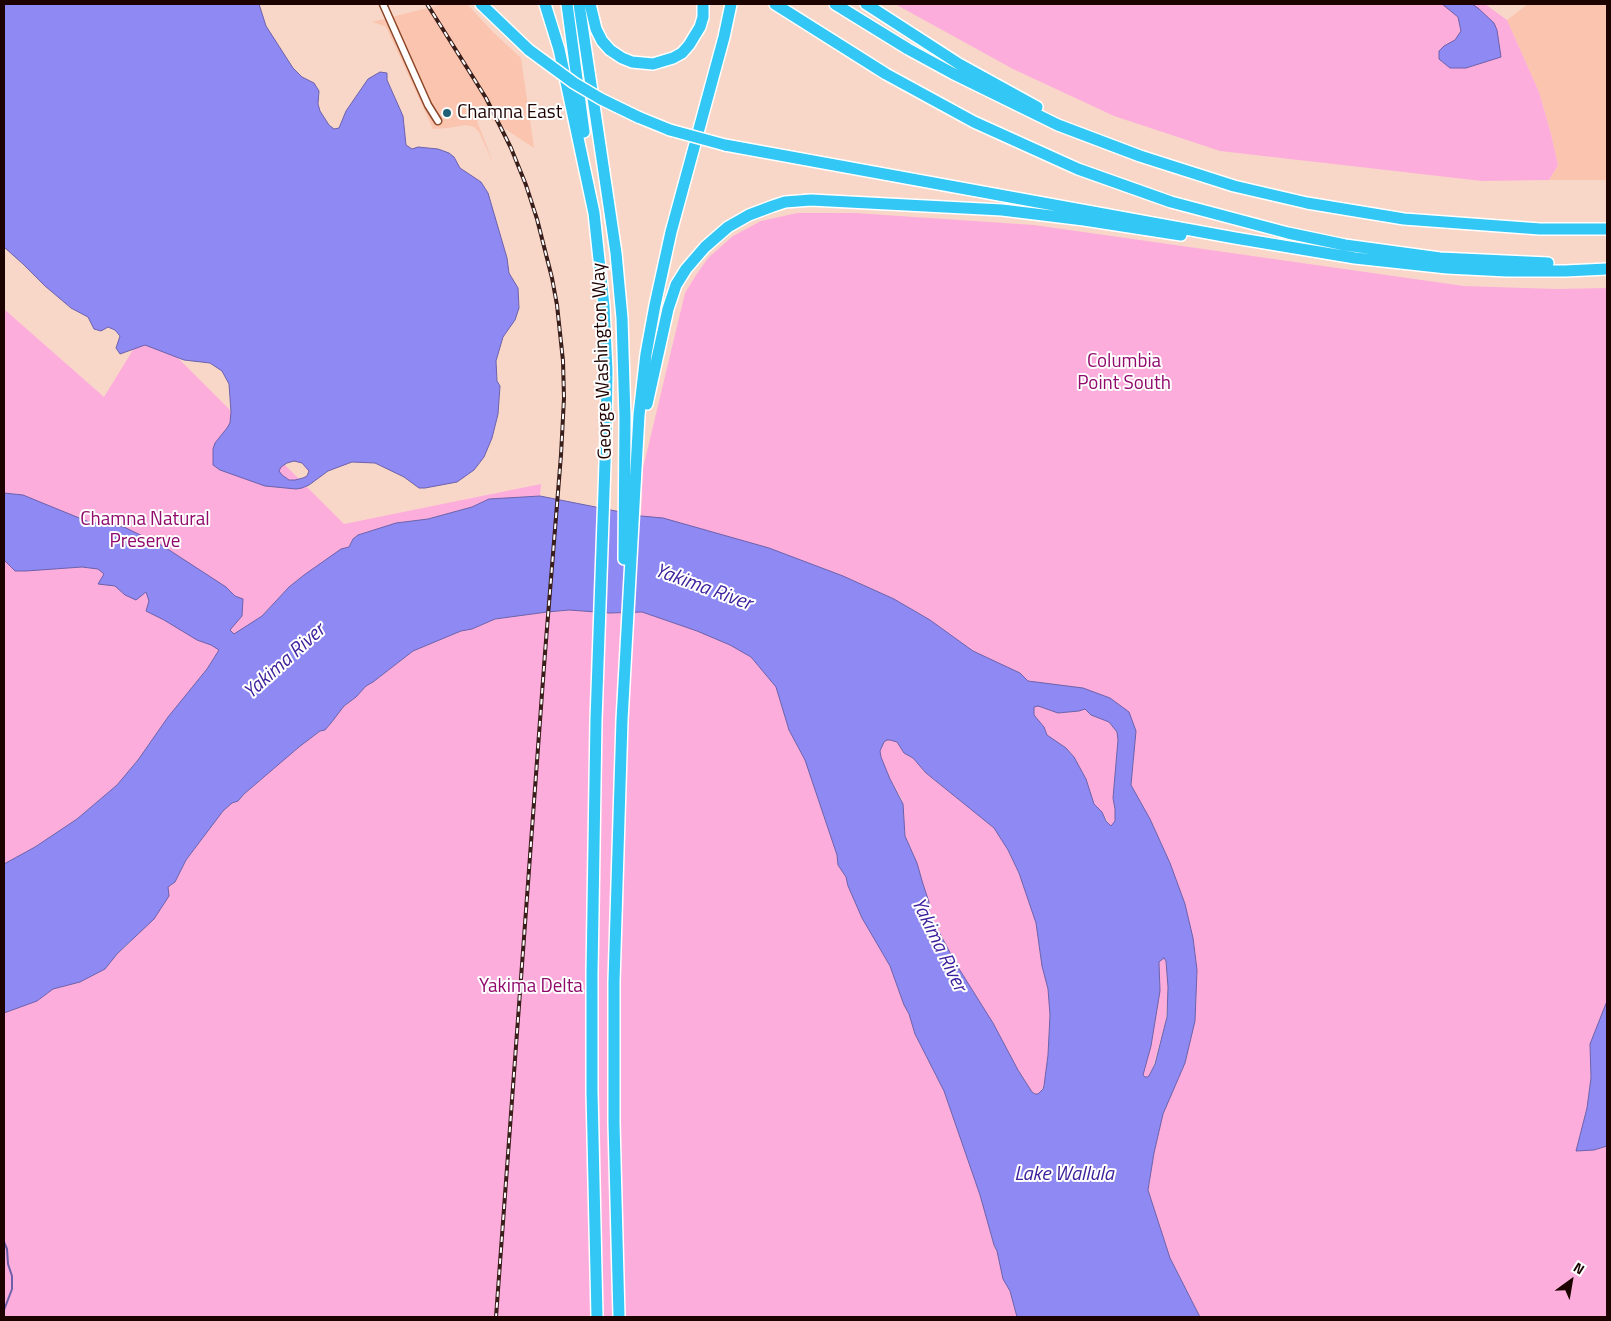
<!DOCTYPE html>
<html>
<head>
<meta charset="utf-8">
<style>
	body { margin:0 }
	#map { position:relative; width:1611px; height:1321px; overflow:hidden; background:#f8d7c9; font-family:"Titillium Web",sans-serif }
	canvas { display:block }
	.frame { position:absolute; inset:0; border:5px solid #1d0300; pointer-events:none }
	.north { position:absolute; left:1546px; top:1256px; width:50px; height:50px; -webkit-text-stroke:4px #fff; paint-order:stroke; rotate:32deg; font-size:14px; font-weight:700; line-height:20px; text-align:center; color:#1d0300 }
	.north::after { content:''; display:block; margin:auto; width:18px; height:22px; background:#1d0300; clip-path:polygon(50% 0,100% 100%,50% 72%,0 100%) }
</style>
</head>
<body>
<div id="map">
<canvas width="1611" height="1321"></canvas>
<div class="frame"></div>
<div class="north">N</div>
</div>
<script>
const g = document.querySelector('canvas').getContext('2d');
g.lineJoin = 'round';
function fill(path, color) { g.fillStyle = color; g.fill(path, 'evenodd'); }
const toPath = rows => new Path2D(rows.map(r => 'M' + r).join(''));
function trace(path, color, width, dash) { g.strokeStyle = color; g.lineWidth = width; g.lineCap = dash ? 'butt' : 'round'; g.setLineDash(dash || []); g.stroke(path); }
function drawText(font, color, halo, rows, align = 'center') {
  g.font = font + ' "Titillium Web",sans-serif'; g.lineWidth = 4; g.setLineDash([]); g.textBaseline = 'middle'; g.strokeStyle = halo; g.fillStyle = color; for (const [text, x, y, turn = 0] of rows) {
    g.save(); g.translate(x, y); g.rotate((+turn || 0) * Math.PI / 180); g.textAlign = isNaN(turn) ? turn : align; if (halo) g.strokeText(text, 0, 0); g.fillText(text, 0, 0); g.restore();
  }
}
fill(toPath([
	[443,4,467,4,493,32,521,58,534,148,487,117,477,121,494,165,479,132,474,127,466,125,448,128,433,129,387,29,385,26,372,22],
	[1528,4,1607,4,1607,180,1549,180,1558,165,1551,134,1539,92,1507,20]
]), '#fac4ae');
fill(toPath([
	[895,4,1485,4,1507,20,1539,92,1551,134,1558,165,1549,180,1482,181,1220,151,1114,116,1013,69],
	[797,213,855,213,1034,225,1464,286,1556,289,1607,288,1607,1001,1590,1044,1591,1078,1587,1108,1576,1151,1594,1150,1607,1146,1607,1317,1200,1317,1170,1258,1148,1190,1154,1153,1163,1114,1185,1063,1195,1021,1197,970,1170,863,1150,819,1131,785,1134,760,1110,698,1083,688,1028,681,1020,673,973,651,930,620,894,599,843,576,769,548,641,516,643,468,685,293,696,275,708,258,733,236,761,221],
	[4,309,104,397,147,327,344,524,541,484,540,496,489,499,472,507,428,519,396,523,358,535,353,539,349,547,341,550,304,575,289,587,262,616,214,657,207,669,168,717,138,760,117,785,77,819,35,847,4,864],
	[570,610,610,613,642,612,697,631,730,645,751,657,776,687,789,730,805,760,837,855,838,865,846,877,848,886,862,918,890,966,904,1005,909,1014,915,1034,944,1091,980,1195,994,1245,997,1251,1003,1279,1010,1291,1017,1317,4,1317,4,1013,37,1001,53,989,80,982,105,969,117,954,130,943,168,887,175,882,186,860,223,811,232,803,238,801,244,794,299,747,320,731,325,730,331,723,344,706,356,697,366,686,373,682,413,651,461,631,472,629,495,619,547,612],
	[1037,706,1058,713,1079,711,1085,709,1091,715,1109,722,1117,732,1118,740,1113,798,1115,809,1115,821,1111,827,1102,812,1094,804,1086,779,1074,757,1066,748,1047,735,1044,727,1034,715,1034,707],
	[887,740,890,740,897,742,904,753,913,758,926,773,994,828,1006,847,1019,873,1036,923,1042,966,1048,989,1050,1015,1048,1055,1044,1086,1038,1094,1035,1094,1032,1092,1018,1070,993,1023,956,964,929,913,929,902,923,884,917,863,905,836,902,800,890,779,881,757,880,751,884,742],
	[1164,958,1166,961,1168,987,1166,1020,1153,1067,1148,1077,1144,1078,1143,1075,1151,1046,1160,991,1159,962]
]), '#fdaddc');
const water = toPath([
	[4,4,259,4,266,26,293,68,302,77,314,83,319,91,318,104,320,111,329,125,334,129,339,128,346,111,368,79,380,72,387,73,387,80,403,116,406,145,412,149,418,147,438,149,449,153,454,157,460,168,481,182,488,193,507,258,509,273,518,288,519,308,515,320,503,337,496,361,497,381,500,386,498,414,492,438,484,457,474,470,457,482,425,488,419,488,404,477,375,463,352,462,328,471,309,485,302,488,296,489,265,486,220,470,213,465,213,449,215,443,227,428,230,423,231,412,229,384,222,371,210,363,184,360,145,345,120,354,116,348,120,336,115,330,108,327,101,331,94,329,88,317,71,308,45,286,23,264,4,247,4,4],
	[294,461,302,463,309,471,307,476,303,478,295,480,289,480,282,475,279,471,281,467,287,463,294,461],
	[1442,4,1472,4,1478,8,1494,23,1497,30,1501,57,1466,68,1450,68,1439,59,1439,51,1444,46,1455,40,1461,31,1458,17,1442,4],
	[4,493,23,495,89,522,124,527,163,546,226,587,235,596,243,599,242,616,230,630,234,634,262,616,289,587,304,575,341,549,349,547,353,539,358,535,396,523,428,519,472,507,489,499,540,496,641,516,663,518,769,548,843,576,894,599,930,620,973,651,1020,673,1028,681,1083,688,1110,698,1129,712,1136,731,1131,785,1150,819,1170,863,1185,904,1193,938,1197,970,1195,1021,1185,1063,1163,1114,1154,1153,1148,1190,1170,1258,1200,1317,1017,1317,1010,1291,1003,1279,997,1251,994,1245,980,1195,944,1091,915,1034,909,1014,904,1005,890,966,862,918,848,886,846,877,838,865,837,855,805,760,789,730,776,687,751,657,730,645,697,631,642,612,610,613,569,610,547,612,495,619,472,629,461,631,413,651,373,682,366,686,356,697,344,706,331,723,325,730,320,731,299,747,244,794,238,801,232,803,223,811,186,860,175,882,168,887,169,896,154,919,117,954,105,969,80,982,53,989,37,1001,4,1013,4,864,35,847,77,819,117,785,138,760,168,717,207,669,219,650,211,645,197,640,164,620,146,611,149,601,146,592,136,600,125,595,115,586,98,584,104,574,98,569,82,567,26,571,15,571,4,560,4,493],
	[1038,706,1058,713,1079,711,1085,709,1091,715,1109,722,1117,732,1118,740,1113,798,1115,809,1115,821,1111,826,1106,821,1102,812,1094,804,1086,779,1074,757,1066,748,1047,735,1044,727,1034,715,1034,707,1038,706],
	[887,740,890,740,897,742,904,753,913,758,926,773,994,828,1008,850,1019,873,1036,923,1042,966,1048,989,1050,1015,1048,1055,1044,1086,1043,1089,1038,1094,1035,1094,1032,1092,1018,1070,993,1023,956,964,929,913,929,902,923,884,917,863,905,836,903,804,890,779,881,757,880,751,884,742,887,740],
	[1164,958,1166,961,1168,987,1167,1017,1155,1064,1150,1074,1148,1077,1145,1077,1143,1075,1151,1046,1160,991,1159,962,1164,958],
	[1607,1001,1607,1146,1594,1150,1576,1151,1587,1108,1591,1078,1590,1044,1607,1001]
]);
fill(water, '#8e89f3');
trace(water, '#6c61aa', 1);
trace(toPath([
	[4,1242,7,1249,8,1264,12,1276,12,1289,4,1310]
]), '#6c61aa', 2);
const street = toPath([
	[383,4,428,105,438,121]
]);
const highway = toPath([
	[481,4,529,50],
	[545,4,559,49,594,213,604,306,607,371,606,434,596,720,592,973,592,1092,597,1317],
	[567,4,584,132],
	[579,4,616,253,622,318,625,418,624,559],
	[590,4,596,29,602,41,610,50,622,58,632,62,653,64,673,58,682,53,689,45,700,27,703,17,703,4],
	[775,4,886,74,974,122,1078,169,1171,202,1288,233,1345,245,1440,258,1548,263],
	[835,4,908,49,952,73,1058,125,1140,156,1234,186,1307,203,1404,219,1540,229,1607,229],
	[866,4,959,64,1037,107],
	[638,117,670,130],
	[725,145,1235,238,1355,258,1447,268,1507,271,1565,271,1607,269],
	[647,404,668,309,676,285,686,269,705,247,728,227,749,215,773,206,785,202,811,200,1002,210,1084,220,1181,235],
	[619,1317,614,1123,614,982,622,720,639,415,646,354,655,305,671,232,724,37,731,4]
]);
trace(street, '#8d4728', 9);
trace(highway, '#fff', 14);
trace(street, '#fff', 6);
trace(highway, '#32c7f5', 11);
const rail = toPath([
	[427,4,486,98,511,148,526,185,537,219,552,278,557,305,563,361,564,398,561,455,545,653,496,1317]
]);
trace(rail, '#391e1a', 4);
trace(rail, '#fff', 2, [5.5]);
const highwayBridge = toPath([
	[529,50,574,83,601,99,638,117],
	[670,130,725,145]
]);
trace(highwayBridge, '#fff', 14, []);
trace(highwayBridge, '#32c7f5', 11);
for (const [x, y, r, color] of [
	[447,113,5,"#216176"]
]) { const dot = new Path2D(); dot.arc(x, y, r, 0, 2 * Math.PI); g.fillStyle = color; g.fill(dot); trace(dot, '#fff', 2); }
drawText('19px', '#1d0300', '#fff', [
	["Chamna East",457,113]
], 'left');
drawText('19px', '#1d0300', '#fff', [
	["George Washington Way",603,361,-92]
]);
drawText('19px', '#90096b', '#fff', [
	["Columbia",1124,362],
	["Point South",1124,384],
	["Chamna Natural",145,520],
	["Preserve",145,542],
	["Yakima Delta",531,987]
]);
drawText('italic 20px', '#3e229d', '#fff', [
	["Yakima River",703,588,20],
	["Yakima River",285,662,-42],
	["Yakima River",938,945,64],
	["Lake Wallula",1064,1175]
]);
</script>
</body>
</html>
